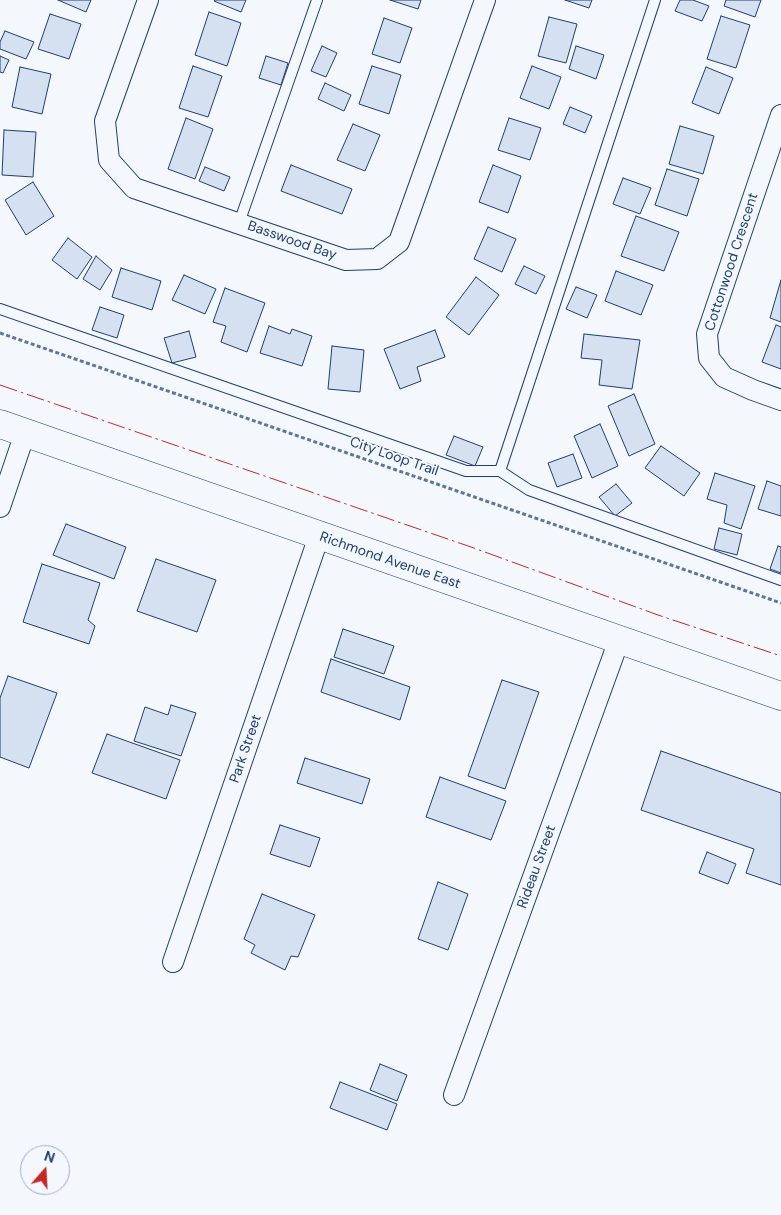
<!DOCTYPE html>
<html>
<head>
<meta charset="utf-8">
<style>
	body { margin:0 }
	#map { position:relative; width:781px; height:1215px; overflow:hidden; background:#f4f7fb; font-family:"DM Sans",sans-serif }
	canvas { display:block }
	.north { position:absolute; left:20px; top:1145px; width:50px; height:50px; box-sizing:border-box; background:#f4f7fb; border:1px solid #9eadc5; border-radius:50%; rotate:19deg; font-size:14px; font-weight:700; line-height:20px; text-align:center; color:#1d3f73 }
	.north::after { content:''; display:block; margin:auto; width:18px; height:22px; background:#c62828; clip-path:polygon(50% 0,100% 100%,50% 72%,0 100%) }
</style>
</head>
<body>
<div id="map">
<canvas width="781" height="1215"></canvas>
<div class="north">N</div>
</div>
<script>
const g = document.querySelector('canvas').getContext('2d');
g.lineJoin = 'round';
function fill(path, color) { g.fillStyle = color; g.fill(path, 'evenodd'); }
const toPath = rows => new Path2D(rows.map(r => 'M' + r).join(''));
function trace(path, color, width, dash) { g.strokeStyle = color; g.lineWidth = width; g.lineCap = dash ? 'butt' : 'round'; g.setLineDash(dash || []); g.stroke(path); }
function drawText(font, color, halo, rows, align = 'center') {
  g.font = font + ' "DM Sans",sans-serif'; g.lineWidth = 4; g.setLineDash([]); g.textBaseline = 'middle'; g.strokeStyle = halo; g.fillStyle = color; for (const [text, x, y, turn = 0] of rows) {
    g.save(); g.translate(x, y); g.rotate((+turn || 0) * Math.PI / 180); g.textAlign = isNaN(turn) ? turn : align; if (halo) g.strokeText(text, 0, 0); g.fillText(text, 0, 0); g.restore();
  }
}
const building = toPath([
	[58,0,91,0,86,12,58,0],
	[215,0,246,0,241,12,214,1,215,0],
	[390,0,421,0,418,9,390,0],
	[565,0,592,0,589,8,565,0],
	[680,0,693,0,709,6,702,21,675,11,680,0],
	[726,0,761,0,755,17,724,6,726,0],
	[209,12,241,23,227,66,195,55,209,12],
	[50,14,81,24,69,59,38,49,50,14],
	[721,16,750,25,736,68,707,59,721,16],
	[549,17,577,24,566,63,538,56,549,17],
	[384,18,412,28,400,63,372,54,384,18],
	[5,31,34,42,26,59,0,49,0,42,5,31],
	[322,46,337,53,326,77,311,71,322,46],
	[576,46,604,55,596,79,569,69,576,46],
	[0,56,9,60,3,73,0,72,0,56],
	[266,56,288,63,281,85,259,78,266,56],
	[193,66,222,76,208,117,179,108,193,66],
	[372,66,401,75,389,114,359,104,372,66],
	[532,66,561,77,549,109,520,98,532,66],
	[20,67,51,74,42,114,12,107,20,67],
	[706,67,733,78,719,114,692,103,706,67],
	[325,83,351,95,344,111,318,99,325,83],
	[570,107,592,116,585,133,563,124,570,107],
	[186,118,213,129,195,179,168,169,186,118],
	[509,118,541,128,530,160,498,150,509,118],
	[353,124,380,135,365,171,337,160,353,124],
	[680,126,714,136,703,174,669,164,680,126],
	[4,130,36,132,33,177,2,175,4,130],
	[291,165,352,189,342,214,281,191,291,165],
	[493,165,521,176,508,213,479,202,493,165],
	[205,167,230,177,224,191,199,181,205,167],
	[667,169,699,179,687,216,655,205,667,169],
	[623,178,651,188,640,214,613,204,623,178],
	[33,182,54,216,26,235,5,200,33,182],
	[636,216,679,232,664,271,621,256,636,216],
	[488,227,516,239,502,272,474,259,488,227],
	[68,238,92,257,77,279,52,260,68,238],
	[96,256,112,270,100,290,83,279,96,256],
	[524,266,545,276,536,294,515,284,524,266],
	[121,268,161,281,152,310,112,297,121,268],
	[616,271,653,285,641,315,605,301,616,271],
	[184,275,216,289,205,314,172,300,184,275],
	[476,277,499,295,469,335,446,317,476,277],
	[781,280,781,322,770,318,781,280],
	[576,287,597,295,587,318,566,309,576,287],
	[225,288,265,303,247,352,221,342,226,326,213,322,225,288],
	[100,307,124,315,117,338,92,330,100,307],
	[776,325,781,327,781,369,762,362,776,325],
	[269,326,290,334,292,329,312,336,302,366,260,353,269,326],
	[435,330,445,357,417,367,421,381,400,389,384,349,435,330],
	[189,331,196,357,172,363,164,338,189,331],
	[584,334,640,340,632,389,599,385,602,360,581,358,584,334],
	[332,346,364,350,360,392,328,389,332,346],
	[634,394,655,444,629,456,608,406,634,394],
	[600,424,618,466,592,478,574,436,600,424],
	[454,436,483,447,475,466,446,455,454,436],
	[661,446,700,473,684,496,645,468,661,446],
	[573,454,582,478,557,487,548,463,573,454],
	[715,473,755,486,741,529,724,523,727,505,707,499,715,473],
	[767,481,781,486,781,516,758,509,767,481],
	[616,484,632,503,615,516,599,497,616,484],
	[66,524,126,547,114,579,53,555,66,524],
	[719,528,742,534,737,555,714,549,719,528],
	[778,546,781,547,781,573,770,569,778,546],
	[156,559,216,580,197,632,137,611,156,559],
	[42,564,100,583,88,620,95,626,89,644,23,622,42,564],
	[343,629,394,646,384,674,334,657,343,629],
	[331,659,410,687,400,720,321,692,331,659],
	[8,676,57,693,29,768,0,757,0,698,8,676],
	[502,680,539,692,505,789,468,776,502,680],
	[171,705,196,713,181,756,134,741,145,707,168,715,171,705],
	[107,734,180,760,166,799,92,773,107,734],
	[661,751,781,793,781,885,746,873,754,849,641,810,661,751],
	[305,758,370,779,362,804,297,783,305,758],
	[440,777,506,801,491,840,426,817,440,777],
	[280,825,320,838,310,867,270,854,280,825],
	[707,852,736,864,728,884,699,873,707,852],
	[438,882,468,894,448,950,418,939,438,882],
	[262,894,315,915,298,957,291,956,285,970,251,953,255,945,244,939,262,894],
	[380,1064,407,1075,397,1101,370,1090,380,1064],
	[340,1082,397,1104,387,1130,330,1108,340,1082]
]);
fill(building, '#d5e0f0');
trace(building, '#1d3f73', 1);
const service = toPath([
	[655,0,500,471,529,490,781,580],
	[239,223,317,0],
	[0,309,466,471,500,471]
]);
const minor = toPath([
	[148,0,105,121,109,160,134,188,346,260,377,259,399,242,485,0],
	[781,115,707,334,709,358,724,377,753,390,781,400],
	[0,507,25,433],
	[173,962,319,536],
	[454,1095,619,640]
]);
const secondary = toPath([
	[0,424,781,696]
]);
trace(service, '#1d3f73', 12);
trace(minor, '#1d3f73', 22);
trace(secondary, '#1d3f73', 29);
trace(toPath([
	[0,333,781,603]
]), '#5e769c', 3, [4, 2.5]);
trace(service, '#f4f7fb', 10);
trace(minor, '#f4f7fb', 20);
trace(secondary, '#f4f7fb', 28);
trace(toPath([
	[0,385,471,547,658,615,781,656]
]), '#c62828', 1, [18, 4, 2.5, 4]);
drawText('14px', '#1d3f73', '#f4f7fb', [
	["Basswood Bay",292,241,19],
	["Cottonwood Crescent",732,262,-72],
	["City Loop Trail",394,457,19],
	["Richmond Avenue East",390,561,19],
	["Park Street",246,749,-71],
	["Rideau Street",537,867,-70]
]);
</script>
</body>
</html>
